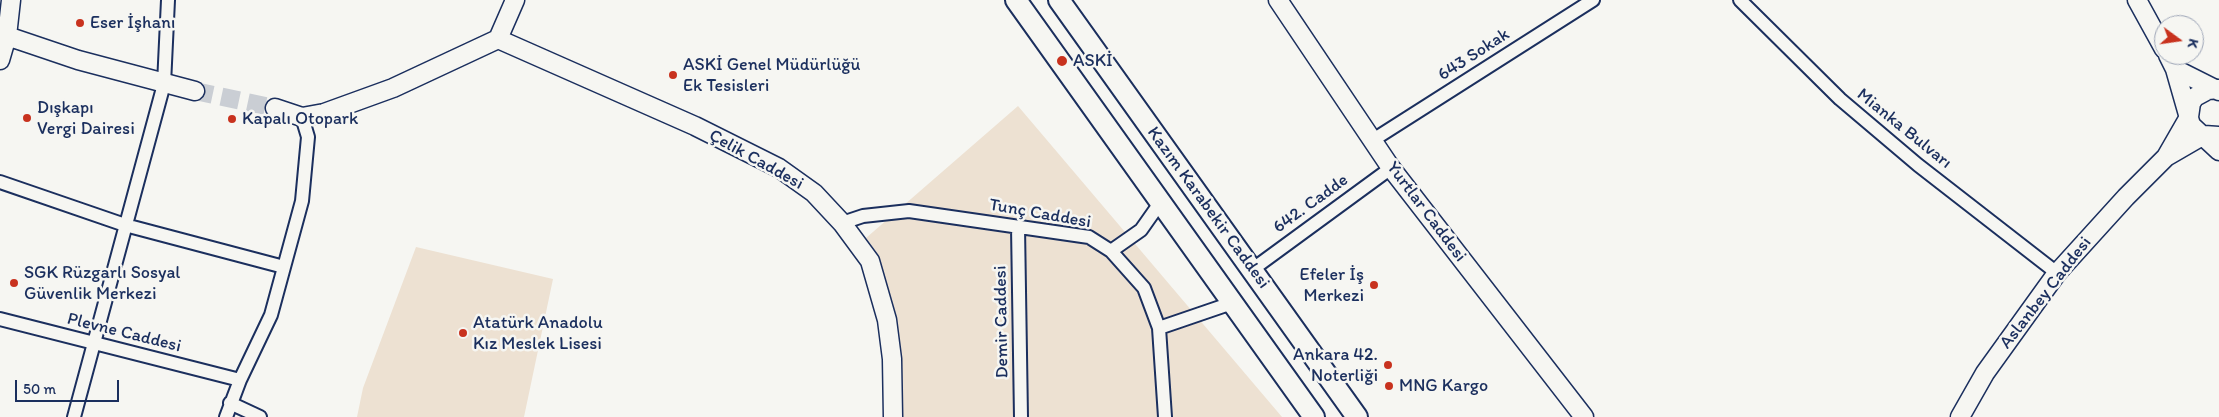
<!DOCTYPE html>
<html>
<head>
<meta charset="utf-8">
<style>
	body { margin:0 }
	#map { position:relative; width:2219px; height:417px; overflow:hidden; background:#f6f6f2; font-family:Itim,sans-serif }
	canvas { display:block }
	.north { position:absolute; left:2154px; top:15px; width:50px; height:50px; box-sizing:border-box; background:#f6f6f2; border:1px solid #9ea6b7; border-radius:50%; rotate:104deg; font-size:14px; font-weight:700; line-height:20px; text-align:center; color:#1b2f5e }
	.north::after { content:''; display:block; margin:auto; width:18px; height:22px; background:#c8321e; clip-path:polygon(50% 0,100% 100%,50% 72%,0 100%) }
	.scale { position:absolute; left:15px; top:380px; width:104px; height:22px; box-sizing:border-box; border:2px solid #1b2f5e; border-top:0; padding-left:6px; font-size:15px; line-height:18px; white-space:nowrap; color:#1b2f5e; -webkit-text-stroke:4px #f6f6f2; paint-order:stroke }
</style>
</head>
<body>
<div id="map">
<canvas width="2219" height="417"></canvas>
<div class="north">K</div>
<div class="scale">50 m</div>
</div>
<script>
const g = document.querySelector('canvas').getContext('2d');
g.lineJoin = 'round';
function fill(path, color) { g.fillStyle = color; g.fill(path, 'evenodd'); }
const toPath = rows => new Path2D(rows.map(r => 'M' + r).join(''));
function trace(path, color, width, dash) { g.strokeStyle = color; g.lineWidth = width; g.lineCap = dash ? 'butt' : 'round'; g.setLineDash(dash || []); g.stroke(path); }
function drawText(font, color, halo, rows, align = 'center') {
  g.font = font + ' Itim,sans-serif'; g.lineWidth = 5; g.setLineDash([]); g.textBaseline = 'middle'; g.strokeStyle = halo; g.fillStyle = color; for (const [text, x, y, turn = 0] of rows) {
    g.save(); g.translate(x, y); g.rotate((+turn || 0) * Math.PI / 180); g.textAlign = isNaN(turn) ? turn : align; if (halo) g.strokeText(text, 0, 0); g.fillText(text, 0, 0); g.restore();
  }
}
fill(toPath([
	[1018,106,1282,417,899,417,896,338,879,256,866,238],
	[416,247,553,279,524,417,357,417,363,388]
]), '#ede1d2');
trace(toPath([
	[195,91,275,108]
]), '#caced4', 18, [18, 9]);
const street = toPath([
	[1740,0,1840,99,1918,165,2057,273],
	[1373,140,1593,0],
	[0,182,125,225,284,267],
	[842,223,863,216,909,211,1089,237,1111,251,1144,288,1159,328,1165,417],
	[1018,227,1021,417],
	[1111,251,1141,230,1160,203],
	[1253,269,1391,168],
	[0,319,240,380],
	[1159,328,1232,303],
	[230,403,260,417],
	[74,417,164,84,168,0],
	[226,417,240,380,271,315,302,201,308,137,302,117]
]);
const secondary = toPath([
	[1278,0,1391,168,1584,417],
	[2137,0,2164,49],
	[7,36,78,60,195,91],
	[498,39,695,126,779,168,814,193,842,223,870,261,887,320,892,359,893,417],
	[2168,55,2175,69,2191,125,2219,151],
	[0,60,7,36,11,0],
	[2175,69,2219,91],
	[275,108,302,117,324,113,393,88,498,39,515,0],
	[2166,157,2189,117,2191,103,2195,97,2208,90,2219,89],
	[1960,417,1985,373,2057,273,2126,197,2166,157,2204,135,2219,136]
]);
const primary = toPath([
	[1016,0,1314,417],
	[1059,0,1357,417]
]);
trace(street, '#1b2f5e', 16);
trace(secondary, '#1b2f5e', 21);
trace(primary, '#1b2f5e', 24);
trace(street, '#f6f6f2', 12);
trace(secondary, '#f6f6f2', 18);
trace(primary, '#f6f6f2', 20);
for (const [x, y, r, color] of [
	[80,23,5,"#c8321e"],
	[1062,61,6,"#c8321e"],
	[673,75,5,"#c8321e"],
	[27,118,5,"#c8321e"],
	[232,119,5,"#c8321e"],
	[14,283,5,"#c8321e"],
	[1374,285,5,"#c8321e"],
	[463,333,5,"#c8321e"],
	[1388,365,5,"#c8321e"],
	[1389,386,5,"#c8321e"]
]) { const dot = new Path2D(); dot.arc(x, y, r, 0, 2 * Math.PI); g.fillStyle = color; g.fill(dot); trace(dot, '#f6f6f2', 2); }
drawText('18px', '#1b2f5e', '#f6f6f2', [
	["Eser İşhanı",90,23],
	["ASKİ",1073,61],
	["ASKİ Genel Müdürlüğü",683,65],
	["Ek Tesisleri",683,86],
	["Dışkapı",37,108],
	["Vergi Dairesi",37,129],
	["Kapalı Otopark",242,119],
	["SGK Rüzgarlı Sosyal",24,273],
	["Güvenlik Merkezi",24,294],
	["Efeler İş",1364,275,"right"],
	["Merkezi",1364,296,"right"],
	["Atatürk Anadolu",473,323],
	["Kız Meslek Lisesi",473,344],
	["Ankara 42.",1378,355,"right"],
	["Noterliği",1378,376,"right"],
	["MNG Kargo",1399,386]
], 'left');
drawText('18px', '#1b2f5e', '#f6f6f2', [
	["643 Sokak",1474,55,-33],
	["Mianka Bulvarı",1904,129,39],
	["Çelik Caddesi",756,160,29],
	["642. Cadde",1311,204,-36],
	["Kazım Karabekir Caddesi",1208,208,54],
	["Yurtlar Caddesi",1426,212,53],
	["Tunç Caddesi",1040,214,10],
	["Aslanbey Caddesi",2046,293,-52],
	["Demir Caddesi",1002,322,-91],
	["Plevne Caddesi",124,333,14]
]);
</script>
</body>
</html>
